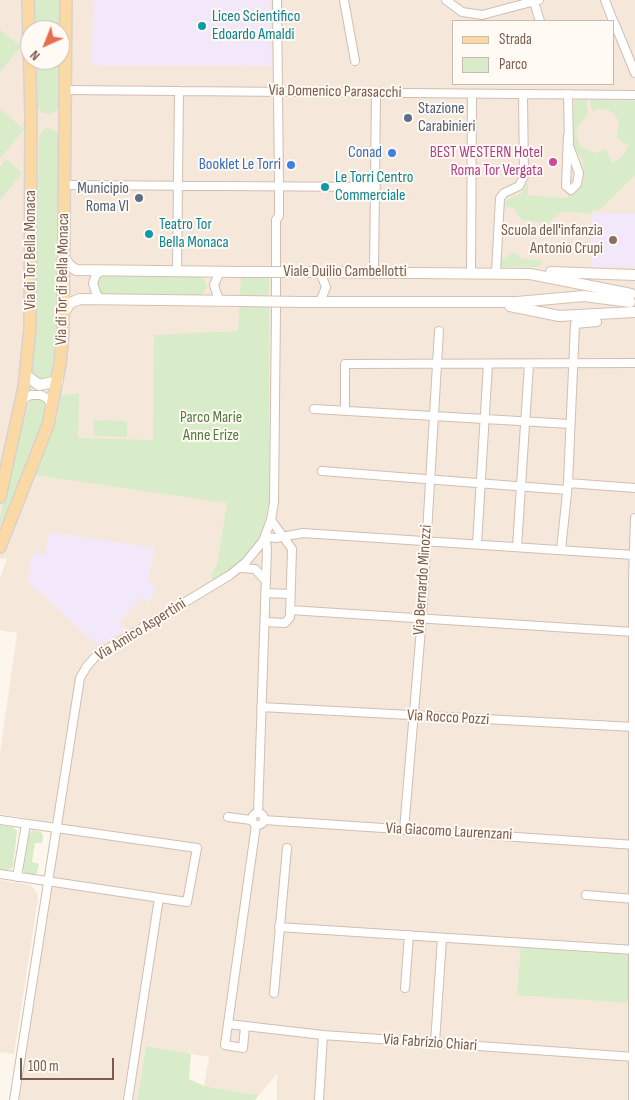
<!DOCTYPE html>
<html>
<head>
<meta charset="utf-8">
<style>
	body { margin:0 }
	#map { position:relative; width:635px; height:1100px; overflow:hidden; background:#fdf6ec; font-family:"Sofia Sans Condensed",sans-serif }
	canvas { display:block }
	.legend { position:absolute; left:452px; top:20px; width:162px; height:65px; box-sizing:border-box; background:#fffaf3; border:1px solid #cabbb1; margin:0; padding:6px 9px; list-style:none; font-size:15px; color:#7a5c4d }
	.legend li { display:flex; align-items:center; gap:10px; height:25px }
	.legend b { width:25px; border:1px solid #cabbb1 }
	.north { position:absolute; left:20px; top:20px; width:50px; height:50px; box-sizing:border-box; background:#fffaf3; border:1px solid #cabbb1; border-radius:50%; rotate:224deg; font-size:14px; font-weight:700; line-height:20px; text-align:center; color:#7a5c4d }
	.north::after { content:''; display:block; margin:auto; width:18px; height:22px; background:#e76f51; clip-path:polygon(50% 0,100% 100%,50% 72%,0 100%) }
	.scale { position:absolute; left:20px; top:1058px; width:94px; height:22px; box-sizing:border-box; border:2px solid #7a5c4d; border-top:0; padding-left:6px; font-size:15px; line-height:18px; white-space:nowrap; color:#7a5c4d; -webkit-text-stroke:4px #fffaf3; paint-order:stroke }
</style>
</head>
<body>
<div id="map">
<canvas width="635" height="1100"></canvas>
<ul class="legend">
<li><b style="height:6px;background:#fbd9a5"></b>Strada</li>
<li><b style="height:14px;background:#d8ecc9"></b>Parco</li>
</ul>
<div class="north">N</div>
<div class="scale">100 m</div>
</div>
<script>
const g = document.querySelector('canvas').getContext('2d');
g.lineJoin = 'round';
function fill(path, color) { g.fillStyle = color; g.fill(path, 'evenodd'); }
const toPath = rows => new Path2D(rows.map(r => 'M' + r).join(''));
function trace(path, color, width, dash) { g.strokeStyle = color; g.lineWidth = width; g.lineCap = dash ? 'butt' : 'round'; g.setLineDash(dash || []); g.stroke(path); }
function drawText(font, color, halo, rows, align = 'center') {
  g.font = font + ' "Sofia Sans Condensed",sans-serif'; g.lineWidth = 4; g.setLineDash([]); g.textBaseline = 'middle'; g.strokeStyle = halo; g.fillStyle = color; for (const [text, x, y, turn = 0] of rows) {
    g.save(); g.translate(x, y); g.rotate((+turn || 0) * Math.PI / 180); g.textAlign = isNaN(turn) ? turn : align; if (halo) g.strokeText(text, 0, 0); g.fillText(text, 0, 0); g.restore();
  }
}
fill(toPath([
	[0,0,635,0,635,95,596,90,314,91,635,96,635,1100,277,1100,277,1074,259,1095,204,1086,209,1057,146,1046,137,1100,18,1100,62,822,43,821,0,814,0,753,17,633,0,630,0,578,7,558,0,559],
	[454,21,614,21,614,84,454,84],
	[30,30,60,30,60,60,30,60],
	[0,880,30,885,36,891,38,899,14,1054,0,1052]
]), '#f5e8da');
fill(toPath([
	[93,0,270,0,271,66,92,65],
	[592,213,635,213,635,267,591,267],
	[50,532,155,548,148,580,157,589,152,593,154,596,148,603,143,597,118,623,125,630,105,642,96,644,28,582,31,556,37,552,44,557]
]), '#f3e8fa');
fill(toPath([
	[33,0,61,0,61,105,55,112,49,114,42,113,36,104,35,60,60,60,60,30,34,30],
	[0,30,21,46,0,72],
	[574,100,587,100,588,114,578,126,576,132,579,144,583,148,595,153,606,149,612,163,623,156,629,145,617,139,619,122,614,113,603,108,592,111,590,100,635,101,635,175,600,210,593,210,592,213,562,212,548,223,522,220,515,212,515,208,502,207,509,198,522,193,528,182,528,195,562,198,568,198,568,194,574,192,580,182,584,182,583,162,574,147],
	[0,109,24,129,0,159],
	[48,128,56,131,59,135,58,325,54,374,51,379,43,382,31,371,36,307,39,137,43,130],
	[6,159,22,173,0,200,0,167],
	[558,223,569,228,559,234,552,233,546,227],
	[514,252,522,259,538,260,542,263,538,267,501,267,502,260],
	[102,275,202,276,207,286,201,296,105,295,100,293,96,284],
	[241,277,269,277,269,501,262,536,248,554,228,572,214,580,211,575,217,565,227,503,34,475,58,417,60,396,79,393,78,438,153,440,154,335,238,331],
	[32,399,40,399,46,405,43,423,29,463,3,524,0,523,0,517,27,405],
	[93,420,127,421,127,437,93,436],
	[0,825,13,827,17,831,13,867,7,871,0,871],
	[32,830,41,832,43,836,42,843,35,843,32,862,39,864,37,873,33,875,26,874,23,870,29,834],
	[521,947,629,955,629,1003,517,995],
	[146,1046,191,1054,189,1079,204,1086,259,1095,255,1100,137,1100]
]), '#d8ecc9');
const street = toPath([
	[344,0,355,61],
	[446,0,462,12,482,15,539,0],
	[605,0,613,21],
	[534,2,540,21],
	[614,22,635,73],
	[65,90,635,95],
	[568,94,569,146,579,173,577,184,571,190,566,186,568,136],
	[65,185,376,187],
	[276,266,276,220,279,216,279,186,277,0],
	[177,271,179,91],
	[374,272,376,93],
	[471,273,472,94],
	[496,273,500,198,504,193,519,186,524,176,523,94],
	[276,277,276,297],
	[101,300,96,293,93,283,96,275,102,270],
	[219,300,214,285,220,271],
	[320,302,326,287,320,272],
	[22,399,31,395,41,395,48,399,52,407],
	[314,409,570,424],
	[345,410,345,364,635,363],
	[322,471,567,490],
	[568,483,635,488],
	[477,544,488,364],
	[517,547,529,364],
	[561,550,568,483,575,324,597,322],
	[241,568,255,569,265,580],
	[265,593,290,594],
	[290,610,633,632],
	[265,622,285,623,290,617,292,549,271,520],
	[261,707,634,727],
	'252 819a6 6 0 1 1 12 0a6 6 0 1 1-12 0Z',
	[258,813,267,548,265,537,276,538,303,533,633,555],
	[228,817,251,820],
	[0,820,197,848,187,902,0,874],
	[264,820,635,845],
	[404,830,422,617,439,331],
	[17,877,26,824],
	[586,895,634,899],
	[279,927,634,950],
	[405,988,409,935],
	[274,993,287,848],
	[228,1024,323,1035,634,1057],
	[245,1026,243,1048,225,1045,256,825],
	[435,1043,442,938],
	[14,1100,80,678,87,666,96,656,230,575,246,562,263,541,271,520,274,502,276,308],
	[128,1100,159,898],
	[319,1100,323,1035],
	[633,1100,633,577,635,518]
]);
const secondary = toPath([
	[64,257,69,265,76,270,240,272],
	[301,272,530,274,631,294],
	[551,272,635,275],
	[301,302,517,302,584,296,630,302],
	[510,306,559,316,635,312],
	[63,314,70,303,80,299,241,301],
	[26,375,39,385,58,381]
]);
const primary = toPath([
	[0,497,24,387,30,328,31,117,28,0],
	[0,547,48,425,60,364,63,331,66,0]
]);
trace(street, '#d1beb0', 10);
trace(secondary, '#d6c0b0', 12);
trace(primary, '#dad1cd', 14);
trace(street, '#fff', 8);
trace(secondary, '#fff', 10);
trace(primary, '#fbd9a5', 11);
const secondaryBridge = toPath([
	[240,272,301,272],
	[241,301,301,302]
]);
trace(secondaryBridge, '#d6c0b0', 12, []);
trace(secondaryBridge, '#fff', 10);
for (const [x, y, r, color] of [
	[202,26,5,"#0f9aa8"],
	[408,118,5,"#5c6f8a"],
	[392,153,5,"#3f7fe0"],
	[553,162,5,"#d1479c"],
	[291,165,5,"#3f7fe0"],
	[325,187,5,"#0f9aa8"],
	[139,198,5,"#5c6f8a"],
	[149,234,5,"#0f9aa8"],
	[613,240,5,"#8d6e63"]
]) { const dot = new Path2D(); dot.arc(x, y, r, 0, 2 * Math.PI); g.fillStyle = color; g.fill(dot); trace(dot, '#fffaf3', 2); }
drawText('16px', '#0d838f', '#fffaf3', [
	["Liceo Scientifico",212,17],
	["Edoardo Amaldi",212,35],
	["Le Torri Centro",335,178],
	["Commerciale",335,196],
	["Teatro Tor",159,225],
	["Bella Monaca",159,243]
], 'left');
drawText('16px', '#7a5c4d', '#fffaf3', [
	["Via Domenico Parasacchi",335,92,1],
	["Via di Tor Bella Monaca",31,250,-90],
	["Viale Duilio Cambellotti",345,272],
	["Via di Tor di Bella Monaca",63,279,-89],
	["Via Bernardo Minozzi",423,580,-86],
	["Via Amico Aspertini",141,630,-32],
	["Via Rocco Pozzi",448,718,3],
	["Via Giacomo Laurenzani",449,832,3],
	["Via Fabrizio Chiari",430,1043,4]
]);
drawText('16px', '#4e5e75', '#fffaf3', [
	["Stazione",418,109],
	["Carabinieri",418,127],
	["Municipio",129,189,"right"],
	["Roma VI",129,207,"right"]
], 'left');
drawText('16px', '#366cbe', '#fffaf3', [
	["Conad",382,153],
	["Booklet Le Torri",281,165]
], 'right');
drawText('16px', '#b23c85', '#fffaf3', [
	["BEST WESTERN Hotel",543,153],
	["Roma Tor Vergata",543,171]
], 'right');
drawText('16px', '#785e54', '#fffaf3', [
	["Scuola dell'infanzia",603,231],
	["Antonio Crupi",603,249]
], 'right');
drawText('16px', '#537a41', '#fffaf3', [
	["Parco Marie",211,418],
	["Anne Erize",211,436]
]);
</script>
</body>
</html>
